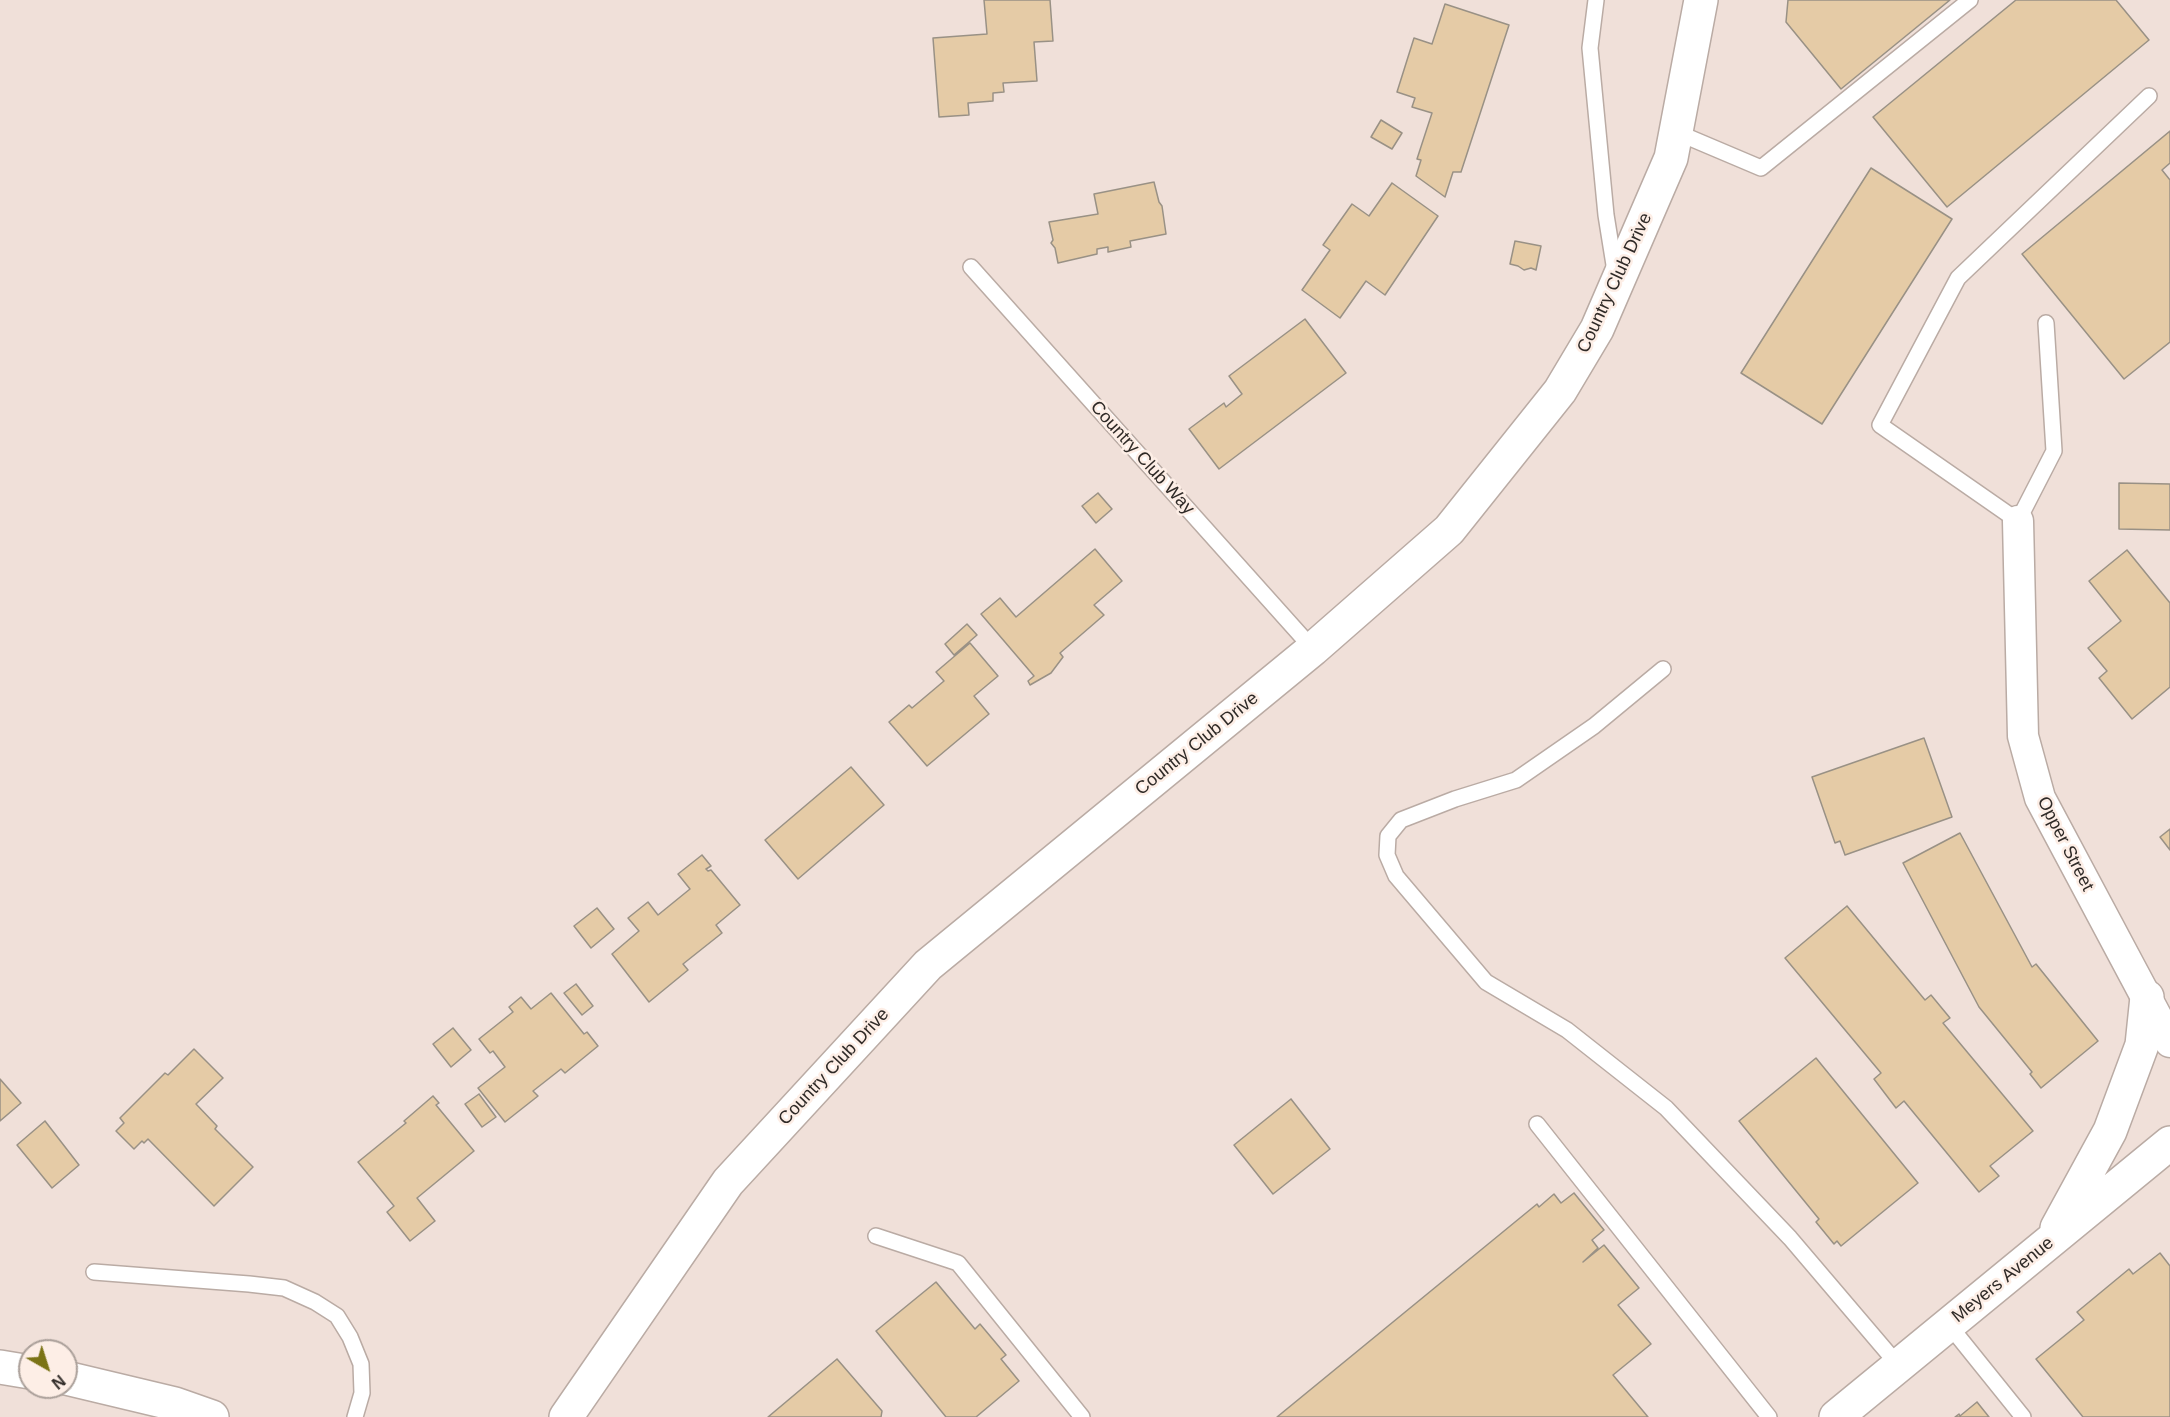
<!DOCTYPE html>
<html>
<head>
<meta charset="utf-8">
<style>
	body { margin:0 }
	#map { position:relative; width:2170px; height:1417px; overflow:hidden; background:#f0e0d9; font-family:Helvetica,sans-serif }
	canvas { display:block }
	.north { position:absolute; left:18px; top:1339px; width:60px; height:60px; box-sizing:border-box; background:#fdeee6; border:2px solid #aba09a; border-radius:50%; rotate:141deg; font-size:16px; font-weight:700; line-height:24px; text-align:center; color:#2f2a27 }
	.north::after { content:''; display:block; margin:auto; width:21px; height:27px; background:#7b7316; clip-path:polygon(50% 0,100% 100%,50% 72%,0 100%) }
</style>
</head>
<body>
<div id="map">
<canvas width="2170" height="1417"></canvas>
<div class="north">N</div>
</div>
<script>
const g = document.querySelector('canvas').getContext('2d');
g.lineJoin = 'round';
function fill(path, color) { g.fillStyle = color; g.fill(path, 'evenodd'); }
const toPath = rows => new Path2D(rows.map(r => 'M' + r).join(''));
function trace(path, color, width, dash) { g.strokeStyle = color; g.lineWidth = width; g.lineCap = dash ? 'butt' : 'round'; g.setLineDash(dash || []); g.stroke(path); }
function drawText(font, color, halo, rows, align = 'center') {
  g.font = font + ' Helvetica,sans-serif'; g.lineWidth = 5; g.setLineDash([]); g.textBaseline = 'middle'; g.strokeStyle = halo; g.fillStyle = color; for (const [text, x, y, turn = 0] of rows) {
    g.save(); g.translate(x, y); g.rotate((+turn || 0) * Math.PI / 180); g.textAlign = isNaN(turn) ? turn : align; if (halo) g.strokeText(text, 0, 0); g.fillText(text, 0, 0); g.restore();
  }
}
const building = toPath([
	[984,0,1050,0,1053,41,1034,42,1037,81,1003,83,1004,92,993,93,993,101,968,103,969,115,939,117,933,38,987,34,984,0],
	[1788,0,1950,0,1841,89,1786,22,1788,0],
	[2016,0,2116,0,2149,40,1947,207,1873,117,2016,0],
	[1445,4,1509,25,1461,172,1453,172,1445,197,1416,176,1421,160,1417,159,1432,113,1412,107,1415,98,1397,92,1414,38,1432,44,1445,4],
	[1381,120,1402,133,1392,149,1371,137,1381,120],
	[2170,131,2170,163,2162,170,2170,180,2170,342,2124,379,2022,254,2170,131],
	[1871,168,1952,219,1822,424,1741,373,1871,168],
	[1154,182,1159,202,1162,206,1166,234,1130,241,1131,247,1108,252,1108,247,1097,249,1097,254,1058,263,1055,248,1051,243,1053,240,1049,222,1098,214,1094,194,1154,182],
	[1392,183,1438,216,1385,295,1366,281,1340,318,1302,290,1330,250,1323,245,1352,204,1369,216,1392,183],
	[1515,241,1541,246,1536,270,1531,268,1524,270,1518,266,1510,264,1515,241],
	[1305,319,1346,373,1219,469,1189,429,1224,403,1226,407,1242,394,1229,376,1305,319],
	[2119,483,2170,484,2170,530,2119,529,2119,483],
	[1098,493,1112,509,1096,523,1082,506,1098,493],
	[1095,549,1122,581,1094,605,1104,615,1060,653,1063,657,1051,673,1030,685,1028,681,1034,676,981,614,1000,598,1016,617,1095,549],
	[2127,550,2170,603,2170,687,2132,719,2099,678,2107,671,2088,648,2121,621,2089,581,2127,550],
	[967,624,977,635,954,655,945,644,967,624],
	[970,643,998,676,974,696,989,714,927,766,889,722,909,705,912,708,944,681,936,672,970,643],
	[1924,738,1952,817,1845,855,1840,841,1835,843,1812,777,1924,738],
	[851,767,884,805,798,879,765,840,851,767],
	[2170,829,2170,850,2160,837,2170,829],
	[1960,833,2032,967,2036,964,2098,1041,2041,1088,2030,1074,2032,1072,1979,1007,1903,863,1960,833],
	[702,855,711,866,706,869,708,871,711,870,740,905,716,925,722,933,683,964,688,970,649,1002,612,954,639,931,628,918,648,902,658,915,690,889,678,874,702,855],
	[1847,906,1925,1000,1931,995,1950,1018,1943,1023,2033,1131,1990,1166,1999,1176,1979,1192,1904,1101,1896,1108,1874,1079,1881,1073,1785,958,1847,906],
	[597,908,614,929,591,948,574,926,597,908],
	[576,984,593,1006,582,1015,564,993,576,984],
	[551,993,584,1034,587,1032,598,1046,565,1073,561,1069,533,1091,538,1096,505,1122,478,1088,505,1067,493,1051,490,1053,479,1039,513,1012,509,1007,521,997,531,1009,551,993],
	[453,1028,471,1050,451,1067,433,1044,453,1028],
	[194,1049,223,1078,196,1104,217,1126,215,1129,253,1167,214,1206,148,1139,144,1143,142,1141,134,1149,116,1131,124,1123,120,1118,165,1073,168,1075,194,1049],
	[1816,1058,1918,1183,1841,1246,1837,1241,1834,1244,1816,1222,1819,1219,1739,1121,1816,1058],
	[0,1079,21,1103,0,1121,0,1079],
	[479,1094,496,1117,482,1127,465,1104,479,1094],
	[433,1096,439,1103,436,1105,474,1151,417,1198,435,1221,410,1241,387,1212,394,1206,358,1162,406,1123,404,1121,433,1096],
	[1291,1099,1330,1149,1273,1194,1234,1145,1291,1099],
	[45,1121,79,1165,52,1188,17,1145,45,1121],
	[1574,1193,1604,1230,1592,1240,1598,1248,1583,1262,1604,1245,1639,1288,1618,1305,1651,1344,1613,1375,1648,1417,1277,1417,1537,1204,1539,1207,1554,1194,1561,1203,1574,1193],
	[2160,1253,2170,1266,2170,1417,2083,1417,2036,1359,2084,1320,2077,1312,2129,1269,2133,1274,2160,1253],
	[936,1282,975,1329,980,1324,1006,1355,1001,1359,1019,1381,976,1417,946,1417,876,1331,936,1282],
	[837,1359,882,1411,881,1417,768,1417,837,1359],
	[1977,1402,1989,1417,1955,1417,1959,1414,1960,1416,1977,1402]
]);
fill(building, '#e5cba6');
trace(building, '#999185', 1.5);
const lane = toPath([
	[1596,0,1590,48,1606,215,1615,271],
	[1676,132,1761,168,1970,0],
	[971,267,1313,649],
	[2046,323,2054,451,2018,521,1880,425,1958,278,2149,96],
	[1663,669,1594,726,1516,780,1455,799,1401,820,1388,836,1387,855,1396,876,1486,982,1567,1030,1666,1108,1790,1238,1899,1366],
	[1537,1124,1769,1417],
	[876,1236,958,1263,1082,1417],
	[94,1272,249,1284,284,1288,315,1302,337,1316,350,1337,361,1364,362,1393,355,1417],
	[1949,1325,2023,1417]
]);
const street = toPath([
	[2018,521,2023,736,2040,798,2170,1042]
]);
const secondary = toPath([
	[2057,1228,2110,1131,2142,1045,2147,997],
	[0,1367,30,1372],
	[66,1378,175,1404,212,1417],
	[566,1417,728,1182,928,965,1313,649,1449,530,1560,391,1597,329,1671,158,1701,0],
	[1836,1417,2170,1143]
]);
trace(lane, '#baaba4', 18);
trace(street, '#baaba4', 33);
trace(secondary, '#baaba4', 36);
trace(lane, '#fff', 15);
trace(street, '#fff', 30);
trace(secondary, '#fff', 33);
drawText('18px', '#2f2a27', '#fdeee6', [
	["Country Club Drive",1615,283,-65],
	["Country Club Way",1142,458,48],
	["Country Club Drive",1197,744,-39],
	["Opper Street",2065,844,63],
	["Country Club Drive",834,1067,-47],
	["Meyers Avenue",2003,1280,-39]
]);
</script>
</body>
</html>
